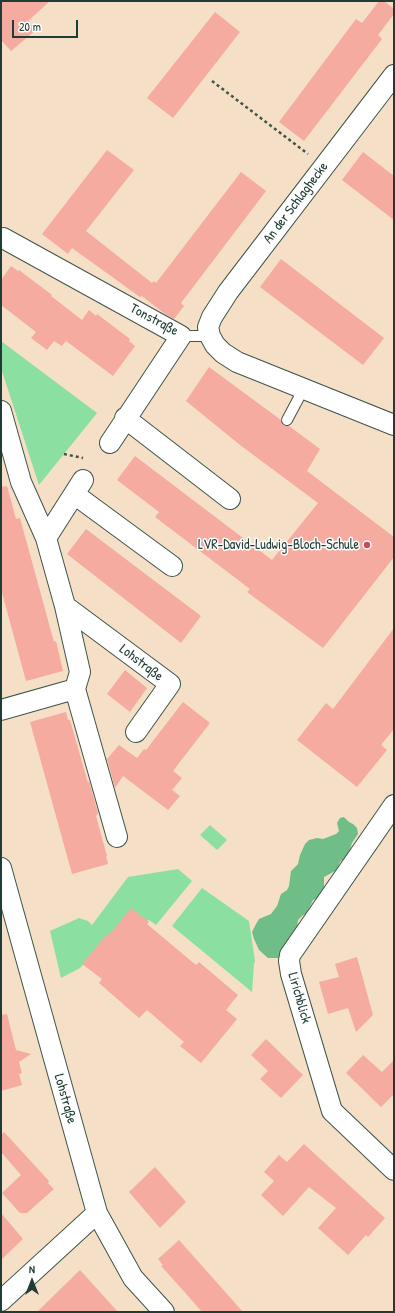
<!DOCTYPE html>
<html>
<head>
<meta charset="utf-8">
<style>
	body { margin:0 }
	#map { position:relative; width:395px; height:1313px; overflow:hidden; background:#f5dfc6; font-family:"Patrick Hand",sans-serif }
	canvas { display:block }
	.frame { position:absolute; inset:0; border:2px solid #1f3d34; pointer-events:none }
	.north { position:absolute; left:12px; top:1261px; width:40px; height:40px; -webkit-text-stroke:3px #fff; paint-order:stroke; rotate:0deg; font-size:11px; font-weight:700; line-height:16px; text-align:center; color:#1f3d34 }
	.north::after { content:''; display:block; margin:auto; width:14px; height:18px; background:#1f3d34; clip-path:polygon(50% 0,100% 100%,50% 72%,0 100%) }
	.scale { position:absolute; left:12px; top:20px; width:66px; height:18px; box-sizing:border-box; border:2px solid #1f3d34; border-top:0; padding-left:5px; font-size:12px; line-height:14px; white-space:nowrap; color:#1f3d34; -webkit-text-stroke:3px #fff; paint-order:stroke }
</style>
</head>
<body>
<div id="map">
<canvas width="395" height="1313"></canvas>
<div class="frame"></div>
<div class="north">N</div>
<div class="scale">20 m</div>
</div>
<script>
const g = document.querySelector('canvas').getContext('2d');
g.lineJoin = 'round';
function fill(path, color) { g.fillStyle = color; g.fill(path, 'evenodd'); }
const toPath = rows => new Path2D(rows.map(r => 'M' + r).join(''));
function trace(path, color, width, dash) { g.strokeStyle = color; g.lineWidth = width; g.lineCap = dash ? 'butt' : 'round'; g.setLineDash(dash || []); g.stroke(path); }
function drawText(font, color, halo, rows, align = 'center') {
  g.font = font + ' "Patrick Hand",sans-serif'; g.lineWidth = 3; g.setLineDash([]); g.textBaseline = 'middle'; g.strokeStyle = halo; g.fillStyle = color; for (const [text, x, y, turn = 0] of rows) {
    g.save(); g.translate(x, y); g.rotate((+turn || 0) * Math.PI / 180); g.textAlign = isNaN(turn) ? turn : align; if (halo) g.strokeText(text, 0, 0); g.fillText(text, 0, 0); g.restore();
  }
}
fill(toPath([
	[1,341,97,413,39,485,1,368],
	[210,825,227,840,217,850,200,835],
	[178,869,192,881,156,925,149,920,108,936,80,968,61,978,50,931,79,918,88,921,92,925,128,877],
	[202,888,249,921,255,961,254,964,252,992,172,926]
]), '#8bdfa1');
fill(toPath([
	[344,817,349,822,353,824,357,828,358,834,352,843,348,856,340,862,337,870,324,877,324,892,319,898,313,900,307,913,302,916,298,920,297,928,282,956,278,958,268,958,259,950,254,939,252,932,256,924,259,919,271,914,277,906,281,894,287,890,289,886,291,871,298,864,300,855,305,844,309,840,317,838,323,839,336,834,339,831,337,823,340,818]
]), '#70be87');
fill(toPath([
	[1,1,50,1,28,21,36,30,11,51,1,40],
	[379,1,384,1,394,9,394,14,378,35,382,39,304,141,279,122,356,19,362,23],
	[215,12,240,32,173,118,147,98],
	[107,150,134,170,86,231,152,283,154,281,156,283,241,172,266,191,181,303,184,306,174,319,165,314,142,296,140,297,72,248,68,254,42,234],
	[363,152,394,176,394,220,342,180],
	[281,259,384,338,363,365,260,287],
	[11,266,18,271,19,270,52,295,51,296,82,320,89,310,96,316,97,314,130,339,129,341,135,346,113,376,66,341,62,346,54,341,47,350,31,338,36,332,1,305,1,280],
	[209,367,281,420,284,426,289,426,320,449,307,471,394,537,394,557,323,648,247,592,250,589,155,517,159,512,117,480,135,456,272,560,318,503,240,445,186,401],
	[7,486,16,519,20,518,54,642,56,641,63,671,26,681,1,589,1,487],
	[86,529,201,616,181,643,67,554],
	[394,628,394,729,381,745,387,750,357,787,297,740,326,703,333,709],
	[125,670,147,688,130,712,107,694],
	[183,702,210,723,173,771,182,778,172,790,180,796,168,810,123,776,115,788,107,759,119,745,137,758,144,749,146,750],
	[66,712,68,720,70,720,88,783,89,781,98,813,96,816,107,856,106,856,108,864,72,874,30,722],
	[131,908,149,922,147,924,196,965,199,962,238,995,226,1010,237,1019,201,1063,180,1046,184,1042,147,1010,139,1018,99,983,102,979,82,964,108,933,110,934],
	[357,957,373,1015,356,1032,348,1008,328,1014,319,982,339,977,335,964],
	[7,1014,16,1050,31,1054,19,1062,22,1073,19,1074,22,1085,1,1091,1,1015],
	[266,1039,303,1075,281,1098,260,1079,268,1071,251,1055],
	[363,1055,382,1072,394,1060,394,1094,381,1107,346,1073],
	[4,1132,49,1181,48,1183,54,1189,27,1213,20,1213,2,1193,21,1175,1,1152,1,1135],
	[304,1144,385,1218,368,1237,366,1235,348,1255,318,1228,336,1208,309,1187,283,1216,261,1195,274,1181,264,1172,279,1155,287,1162],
	[155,1167,186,1202,160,1228,129,1192],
	[1,1213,23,1239,1,1260],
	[179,1240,243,1312,202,1312,181,1288,161,1266,163,1265,158,1259],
	[80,1270,118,1312,37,1312]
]), '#f5aba0');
const service = toPath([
	[181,336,210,336],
	[287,420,304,388]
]);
const minor = toPath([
	[394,75,228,292,212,317,208,327,210,336,215,345,223,353,237,362,394,425],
	[3,238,181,336,110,443],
	[1,411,21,482,46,538],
	[125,418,230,499],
	[74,494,172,566],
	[65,606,170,684,136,732],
	[75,689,117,837],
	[1,710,75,689,80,672,65,606,46,538,83,480],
	[394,805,290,955,289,961,291,974,332,1111,394,1170],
	[1,868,97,1213,133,1278,164,1312],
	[1,1301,97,1213]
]);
trace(service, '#3f554a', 12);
trace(minor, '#3f554a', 22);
trace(toPath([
	[212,81,308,154],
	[64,454,83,458]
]), '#3f554a', 2.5, [3, 3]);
trace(service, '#fff', 10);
trace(minor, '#fff', 20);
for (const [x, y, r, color] of [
	[367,545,4,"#d1495b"]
]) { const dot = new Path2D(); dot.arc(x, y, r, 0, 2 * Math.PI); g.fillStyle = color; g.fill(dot); trace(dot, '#fff', 1.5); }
drawText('14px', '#1f3d34', '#fff', [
	["An der Schlaghecke",296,203,-53],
	["Tonstraße",154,320,28],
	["Lohstraße",141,663,37],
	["Lirichblick",299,998,74],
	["Lohstraße",65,1099,74]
]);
drawText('14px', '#1f3d34', '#fff', [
	["LVR-David-Ludwig-Bloch-Schule",359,545]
], 'right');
</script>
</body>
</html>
